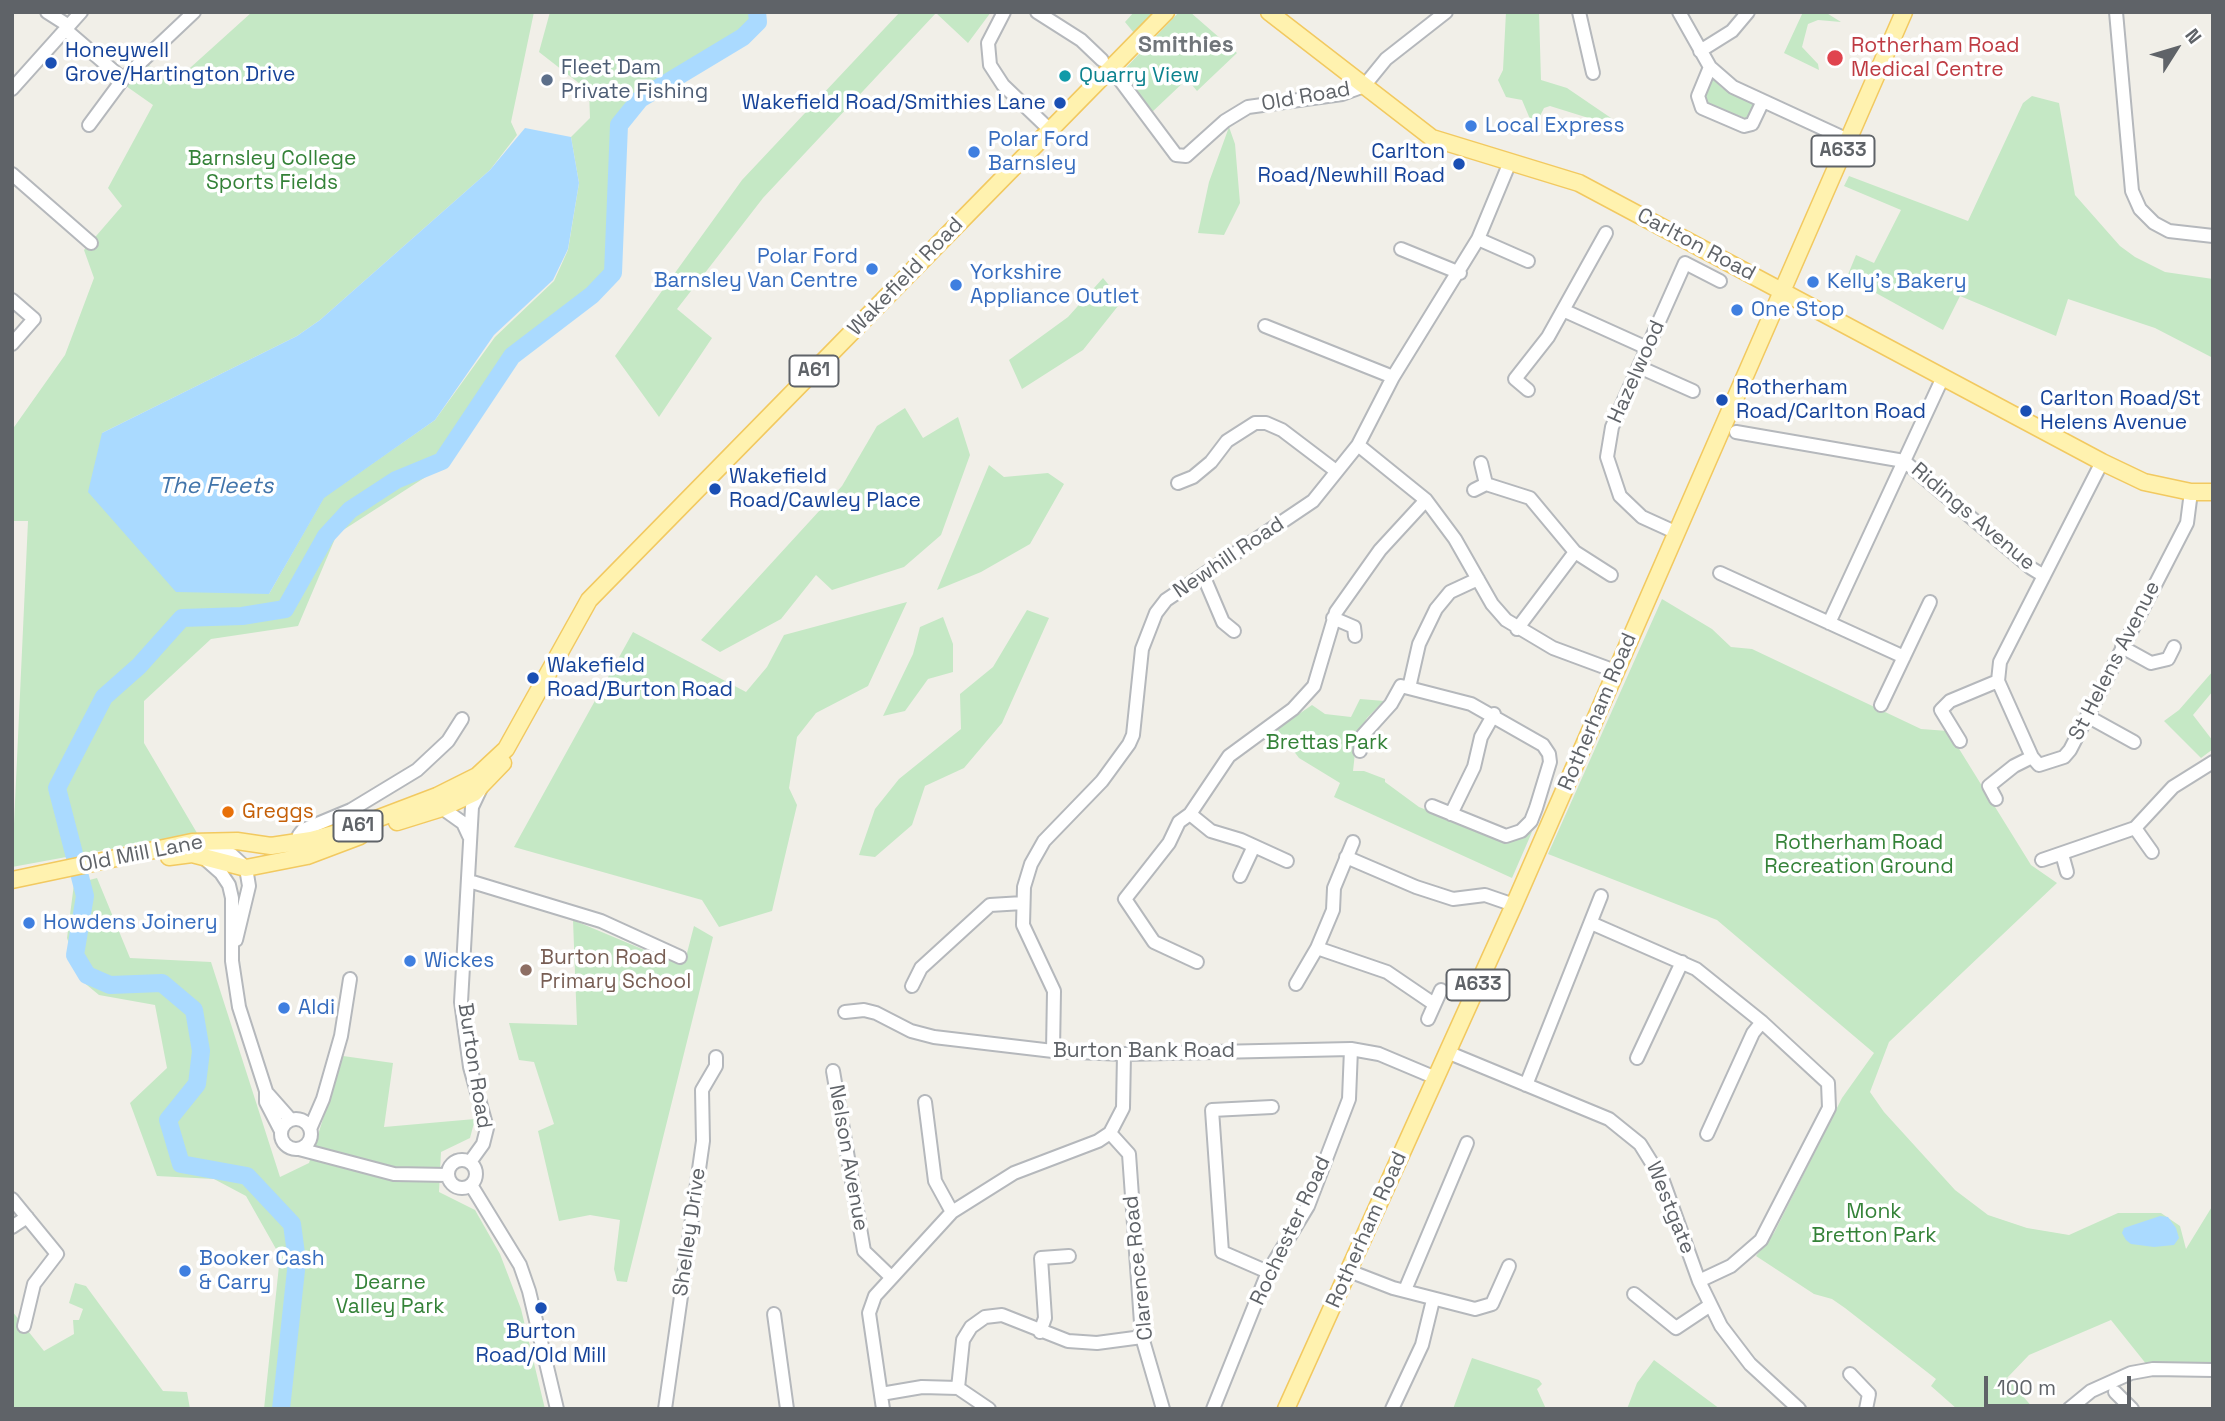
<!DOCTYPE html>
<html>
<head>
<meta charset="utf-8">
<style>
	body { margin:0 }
	#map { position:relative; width:2225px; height:1421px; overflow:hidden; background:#f1efe8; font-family:"Space Grotesk",sans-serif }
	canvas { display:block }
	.frame { position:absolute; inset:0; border:14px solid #5f6368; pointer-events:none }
	.north { position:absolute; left:2141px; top:14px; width:70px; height:70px; -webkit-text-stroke:5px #fff; paint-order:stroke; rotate:53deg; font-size:19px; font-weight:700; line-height:28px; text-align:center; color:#5f6368 }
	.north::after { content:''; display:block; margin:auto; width:24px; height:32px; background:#5f6368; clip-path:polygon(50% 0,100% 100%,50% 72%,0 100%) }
	.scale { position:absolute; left:1984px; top:1376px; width:147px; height:32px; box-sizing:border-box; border:4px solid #5f6368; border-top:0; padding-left:9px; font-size:21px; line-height:24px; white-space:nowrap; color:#5f6368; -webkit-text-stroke:5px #fff; paint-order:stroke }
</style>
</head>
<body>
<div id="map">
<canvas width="2225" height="1421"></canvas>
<div class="frame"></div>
<div class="north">N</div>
<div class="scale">100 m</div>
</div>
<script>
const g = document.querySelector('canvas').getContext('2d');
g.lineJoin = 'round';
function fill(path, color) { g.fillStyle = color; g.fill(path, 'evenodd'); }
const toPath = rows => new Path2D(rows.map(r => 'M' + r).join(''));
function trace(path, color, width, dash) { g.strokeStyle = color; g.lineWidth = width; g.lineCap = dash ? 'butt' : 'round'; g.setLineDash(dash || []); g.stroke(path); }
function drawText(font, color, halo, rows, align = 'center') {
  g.font = font + ' "Space Grotesk",sans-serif'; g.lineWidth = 7; g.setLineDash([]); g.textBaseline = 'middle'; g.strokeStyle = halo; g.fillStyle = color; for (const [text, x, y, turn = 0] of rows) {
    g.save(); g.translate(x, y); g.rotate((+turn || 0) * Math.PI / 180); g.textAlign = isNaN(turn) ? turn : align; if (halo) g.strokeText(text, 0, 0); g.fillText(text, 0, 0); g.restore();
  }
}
fill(toPath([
	[252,12,534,12,511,122,517,135,490,170,320,320,297,336,102,433,269,594,324,497,435,420,495,337,554,281,568,250,579,183,571,137,590,118,589,91,539,52,550,12,756,12,746,28,615,121,613,273,592,295,512,356,449,462,337,534,298,626,211,639,144,701,144,743,197,833,12,867,28,521,12,521,12,430,65,355,94,278,84,250,122,206,108,188,153,105,126,86,148,64,170,86],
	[900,12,991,12,968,43,936,13,763,198,677,309,712,338,659,417,615,356,742,180],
	[1134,12,1154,12,1134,33,1125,22],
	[1179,12,1190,12,1237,53,1197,91,1187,79,1150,114,1121,73],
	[1506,12,1539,12,1541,80,1567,88,1611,118,1611,125,1550,106,1544,108,1540,116,1530,119,1522,100,1506,97,1498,80,1503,70],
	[1803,12,1825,12,1841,22,1818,20,1808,24,1802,47,1818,64,1819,70,1784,53],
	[1711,77,1722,88,1756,106,1748,119,1707,104,1702,97],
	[2032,96,2059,103,2075,195,2120,246,2135,257,2165,272,2213,279,2213,358,2155,328,2068,299,2056,336,1960,296,1943,330,1847,277,1856,255,1874,263,1901,210,1844,186,1849,176,1968,221,2023,103],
	[1229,127,1235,144,1240,203,1224,235,1198,233,1209,182],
	[1103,278,1122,301,1083,350,1022,389,1009,360,1068,317],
	[905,408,923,438,958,417,970,455,941,535,904,567,832,590,816,575,781,619,720,652,701,640,842,486,877,426],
	[989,465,1004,477,1048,473,1064,484,1030,544,981,572,937,590],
	[1662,599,1712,629,1731,647,1752,649,1921,729,1948,731,2031,865,2057,883,1889,1042,1870,1092,1884,1112,1955,1190,1988,1215,2027,1228,2069,1235,2118,1213,2161,1213,2180,1226,2186,1249,2213,1205,2213,1363,2147,1365,2111,1320,2029,1355,2007,1378,2034,1409,1957,1409,1931,1386,1936,1379,1845,1308,1832,1299,1814,1294,1756,1256,1774,1233,1842,1098,1874,1053,1717,920,1548,854],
	[907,602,868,686,816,713,797,737,789,788,797,805,772,911,719,927,702,900,514,847,633,632,746,692,767,667,784,635],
	[1027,610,1049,618,1002,723,964,768,925,786,912,825,875,857,859,855,875,809,899,779,961,729,960,694,993,667],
	[943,617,953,644,953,672,928,679,905,711,883,716,913,654,920,627],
	[2213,671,2213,691,2193,715,2213,741,2213,749,2201,758,2164,721,2179,710],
	[1360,699,1384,701,1367,718,1357,735,1353,771,1364,771,1385,779,1385,782,1419,807,1496,837,1514,840,1532,832,1512,878,1334,797,1340,783,1299,758,1277,729,1312,705,1325,714,1351,717],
	[97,878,130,958,211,962,280,1177,309,1163,343,1056,393,1063,384,1127,475,1119,470,1138,441,1152,439,1192,475,1210,500,1254,521,1309,545,1409,264,1409,280,1256,246,1196,214,1179,157,1176,130,1103,167,1068,155,1005,99,995,82,981,67,938,74,884],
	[573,920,678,964,687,953,694,926,713,937,627,1282,617,1281,614,1269,620,1220,590,1215,559,1221,538,1131,554,1124,534,1062,519,1060,509,1023,577,1025],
	[75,1283,86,1286,163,1391,187,1392,190,1409,12,1409,12,1311,44,1351,74,1334,73,1320,79,1320,83,1309,69,1303],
	[1472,1358,1539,1380,1542,1384,1537,1389,1546,1409,1453,1409],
	[1654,1360,1720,1409,1627,1409,1637,1383]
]), '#c5e8c5');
fill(toPath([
	[525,128,571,137,579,183,568,249,553,280,494,335,435,420,324,498,269,594,176,592,88,492,102,433,297,336,320,320,490,170],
	[2160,1216,2168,1217,2176,1228,2179,1238,2174,1245,2154,1247,2131,1244,2126,1240,2122,1233,2124,1228]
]), '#aadaff');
trace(toPath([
	[281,1409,297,1261,292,1224,247,1176,181,1164,168,1120,197,1084,201,1051,194,1010,162,983,110,985,87,975,75,955,85,896,57,788,104,697,139,666,182,618,242,616,285,609,326,536,350,510,396,480,442,461,512,356,592,295,613,273,619,125,640,99,743,37,758,22,757,12]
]), '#aadaff', 18);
const minor = toPath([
	[47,12,69,26],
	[1004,12,988,43,990,65,1003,85,1050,130],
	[1037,12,1081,40,1102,60],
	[1579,12,1593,73],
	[1679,12,1710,67,1733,87,1848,140],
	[2116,12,2132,191,2140,209,2154,223,2169,231,2213,236],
	[66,30,123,79,194,12],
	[1700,51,1732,31,1748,12],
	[1710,67,1698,96,1702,108,1744,126,1752,124,1762,103],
	[1111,68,1176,155,1186,156,1225,121,1248,107,1342,94,1364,86,1386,59,1446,12],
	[12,89,81,12],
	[89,125,123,79],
	[12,174,91,243],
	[1478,239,1528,261],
	[1401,249,1460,273],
	[12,300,34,319,12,344],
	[1565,311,1647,348],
	[1265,326,1393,377],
	[1639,367,1693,391],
	[1528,390,1515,379,1548,337,1606,233],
	[1736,432,1904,461,2031,568,2044,576],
	[1358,445,1426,500,1455,539,1492,604,1506,620,1553,648,1615,671],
	[2102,462,2000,662,1998,681,2032,757,2039,765,2064,757,2070,750,2187,523,2191,492],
	[1481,463,1486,484],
	[1178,483,1193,477,1211,462,1227,441,1255,423,1266,423,1282,430,1336,471],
	[1474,490,1486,484,1530,498,1575,552,1611,575],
	[1675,532,1642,517,1620,496,1607,457,1612,427,1685,263,1720,281],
	[1720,573,1904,657],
	[1203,575,1223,622,1234,631],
	[1333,618,1354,627,1355,636],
	[1829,623,1943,377],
	[1517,629,1575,552],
	[2122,647,2151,663,2168,659,2174,647],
	[1409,688,1419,644,1436,609,1450,592,1478,579],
	[1881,705,1930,602],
	[2087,716,2134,742],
	[1960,741,1941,710,1950,701,1998,681],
	[1360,751,1363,735,1391,704,1401,686,1471,704,1543,745,1549,754,1550,762,1536,808,1531,821,1521,831,1506,836,1432,806],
	[1996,799,1989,786,2014,766,2032,757],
	[442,808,463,823,469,836],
	[1190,814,1211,831,1241,840,1287,861],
	[1451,814,1474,767,1481,737,1494,714],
	[2135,828,2152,852],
	[202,845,232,855,246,868,249,886,236,940],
	[304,847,299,835,303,830,351,810,417,770,448,741,462,719],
	[2062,854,2067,872],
	[1346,857,1416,887,1453,899,1485,895,1514,905],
	[204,858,221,873,229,885,232,898,232,961,239,1007,266,1091,266,1102,281,1131],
	[2042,860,2135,828,2173,787,2213,762],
	[1240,876,1254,846],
	[469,881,601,921,680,957],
	[1591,923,1696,969,1762,1022,1828,1083,1829,1108,1761,1240,1731,1266,1699,1281],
	[1317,948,1387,972,1434,1004],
	[1197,962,1154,942,1125,899,1169,843,1179,822,1190,814,1229,756,1293,709,1314,686,1336,612,1380,550,1426,500],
	[1296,984,1317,948,1333,910,1334,888,1353,842],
	[912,986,921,968,990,905,1023,903],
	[845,1012,864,1010,876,1013,911,1031,934,1037,1053,1051,1124,1054,1351,1049,1379,1054,1436,1078],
	[1428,1019,1441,990],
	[1053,1051,1054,991,1023,925,1024,887,1031,864,1044,841,1102,781,1129,744,1133,735,1142,649,1156,613,1166,600,1313,501,1358,445,1393,377,1478,239,1510,162],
	[1447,1052,1609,1119,1640,1144,1663,1181,1699,1281,1721,1326,1750,1364,1799,1409],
	[1637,1058,1682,962],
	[833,1071,864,1251,890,1276],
	[1526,1085,1601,896],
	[268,1094,291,1120],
	[925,1102,935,1181,952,1212],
	'281 1134a15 15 0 1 1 30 0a15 15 0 1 1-30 0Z',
	[310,1129,323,1099,341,1036,350,979],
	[1110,1133,1129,1154,1142,1337,1163,1409],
	[1707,1134,1753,1033,1762,1022],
	[299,1149,394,1174,448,1175],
	'448 1174a14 14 0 1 1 28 0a14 14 0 1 1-28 0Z',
	[470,1162,483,1144,487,1128,470,1067,461,1002,472,807,481,788],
	[471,1185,520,1265,529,1291,557,1409],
	[12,1199,57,1254,34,1284,24,1326],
	[12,1227,27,1217],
	[1349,1271,1393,1288,1475,1309,1492,1304,1509,1266],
	[1268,1272,1222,1252,1212,1110,1272,1107],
	[1405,1290,1467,1143],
	[1634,1294,1676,1328,1709,1306],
	[774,1314,787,1409],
	[1040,1332,1045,1318,1041,1258,1069,1256],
	[1850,1374,1869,1394,1866,1409],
	[958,1388,989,1409],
	[2115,1392,2132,1409],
	[881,1394,922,1387,958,1388,963,1340,971,1327,985,1317,1002,1315,1068,1341,1097,1343,1142,1337],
	[665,1409,703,1141,702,1090,716,1066,716,1057],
	[883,1409,869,1313,875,1296,952,1212,1014,1173,1098,1141,1110,1133,1123,1108,1124,1054],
	[1213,1409,1268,1272,1308,1206,1349,1099,1351,1049],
	[1392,1409,1422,1345,1433,1300],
	[2069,1409,2091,1391,2131,1373,2153,1369,2213,1370]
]);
const major = toPath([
	[1269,12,1432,138,1579,183,2102,462,2144,482,2191,492,2213,492],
	[397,822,442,808,474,793,503,763],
	[169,857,192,854,246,868,307,856,360,836],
	[12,880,192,842,237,841,271,846,311,840,345,831,437,796,477,776,506,749,589,600,1166,12],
	[1286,1409,1514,905,1904,12]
]);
trace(minor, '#b5b8bc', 16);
trace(major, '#f2c960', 19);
trace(minor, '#fff', 12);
trace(major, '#fff2af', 16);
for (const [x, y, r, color] of [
	[1835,58,9,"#e0444e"],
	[51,63,7,"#1a4fb4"],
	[1065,76,7,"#0f9aa8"],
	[547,80,7,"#5c6f8a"],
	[1060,103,7,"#1a4fb4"],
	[1471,126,7,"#3f7fe0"],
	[974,152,7,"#3f7fe0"],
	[1459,164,7,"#1a4fb4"],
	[872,269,7,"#3f7fe0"],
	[1813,282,7,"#3f7fe0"],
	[956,285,7,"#3f7fe0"],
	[1737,310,7,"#3f7fe0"],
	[1722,400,7,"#1a4fb4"],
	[2026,411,7,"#1a4fb4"],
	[715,489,7,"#1a4fb4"],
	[533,678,7,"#1a4fb4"],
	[228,812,7,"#e8710a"],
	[29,923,7,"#3f7fe0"],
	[410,961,7,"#3f7fe0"],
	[526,970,7,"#8d6e63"],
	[284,1008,7,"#3f7fe0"],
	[185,1271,7,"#3f7fe0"],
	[541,1308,7,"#1a4fb4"]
]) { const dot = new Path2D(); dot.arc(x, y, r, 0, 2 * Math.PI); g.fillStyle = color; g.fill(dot); trace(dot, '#fff', 2.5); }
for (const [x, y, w] of [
	[1843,151,63],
	[814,371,49],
	[358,826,49],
	[1478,985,63]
]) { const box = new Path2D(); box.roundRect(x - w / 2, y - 15.5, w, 31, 5); g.fillStyle = '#fff'; g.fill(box); trace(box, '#5f6368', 2); }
drawText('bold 19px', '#5f6368', null, [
	["A633",1843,151],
	["A61",814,371],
	["A61",358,826],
	["A633",1478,985]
]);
drawText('21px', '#be3a42', '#fff', [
	["Rotherham Road",1851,46],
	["Medical Centre",1851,70]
], 'left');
drawText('21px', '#164399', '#fff', [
	["Honeywell",65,51],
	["Grove/Hartington Drive",65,75],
	["Wakefield Road/Smithies Lane",1046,103,"right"],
	["Carlton",1445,152,"right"],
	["Road/Newhill Road",1445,176,"right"],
	["Rotherham",1736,388],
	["Road/Carlton Road",1736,412],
	["Carlton Road/St",2040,399],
	["Helens Avenue",2040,423],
	["Wakefield",729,477],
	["Road/Cawley Place",729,501],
	["Wakefield",547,666],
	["Road/Burton Road",547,690],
	["Burton",541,1332,"center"],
	["Road/Old Mill",541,1356,"center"]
], 'left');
drawText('21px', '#4e5e75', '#fff', [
	["Fleet Dam",561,68],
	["Private Fishing",561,92]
], 'left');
drawText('21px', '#0d838f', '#fff', [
	["Quarry View",1079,76]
], 'left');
drawText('21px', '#5f6368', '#fff', [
	["Old Road",1306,97,-10],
	["Carlton Road",1696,245,28],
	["Wakefield Road",906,277,-46],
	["Hazelwood",1637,372,-66],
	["Ridings Avenue",1973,517,40],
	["Newhill Road",1229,558,-34],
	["St Helens Avenue",2115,661,-63],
	["Rotherham Road",1598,712,-67],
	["Old Mill Lane",141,854,-11],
	["Burton Bank Road",1144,1051],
	["Burton Road",474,1066,81],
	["Nelson Avenue",848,1158,80],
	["Westgate",1670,1208,68],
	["Rotherham Road",1367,1230,-66],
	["Rochester Road",1291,1231,-65],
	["Shelley Drive",690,1232,-82],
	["Clarence Road",1139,1268,-96]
]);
drawText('21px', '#366cbe', '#fff', [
	["Local Express",1485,126],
	["Polar Ford",988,140],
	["Barnsley",988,164],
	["Polar Ford",858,257,"right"],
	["Barnsley Van Centre",858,281,"right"],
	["Yorkshire",970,273],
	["Appliance Outlet",970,297],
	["Kelly's Bakery",1827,282],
	["One Stop",1751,310],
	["Howdens Joinery",43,923],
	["Wickes",424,961],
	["Aldi",298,1008],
	["Booker Cash",199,1259],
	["& Carry",199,1283]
], 'left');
drawText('21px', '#348238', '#fff', [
	["Barnsley College",272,159],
	["Sports Fields",272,183],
	["Brettas Park",1327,743],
	["Rotherham Road",1859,843],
	["Recreation Ground",1859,867],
	["Monk",1874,1212],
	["Bretton Park",1874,1236],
	["Dearne",390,1283],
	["Valley Park",390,1307]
]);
drawText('21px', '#c56008', '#fff', [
	["Greggs",242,812]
], 'left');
drawText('21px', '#785e54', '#fff', [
	["Burton Road",540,958],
	["Primary School",540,982]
], 'left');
drawText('bold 23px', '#70757a', '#fff', [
	["Smithies",1186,46]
]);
drawText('italic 23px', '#4174aa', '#fff', [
	["The Fleets",216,487]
]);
</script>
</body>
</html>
